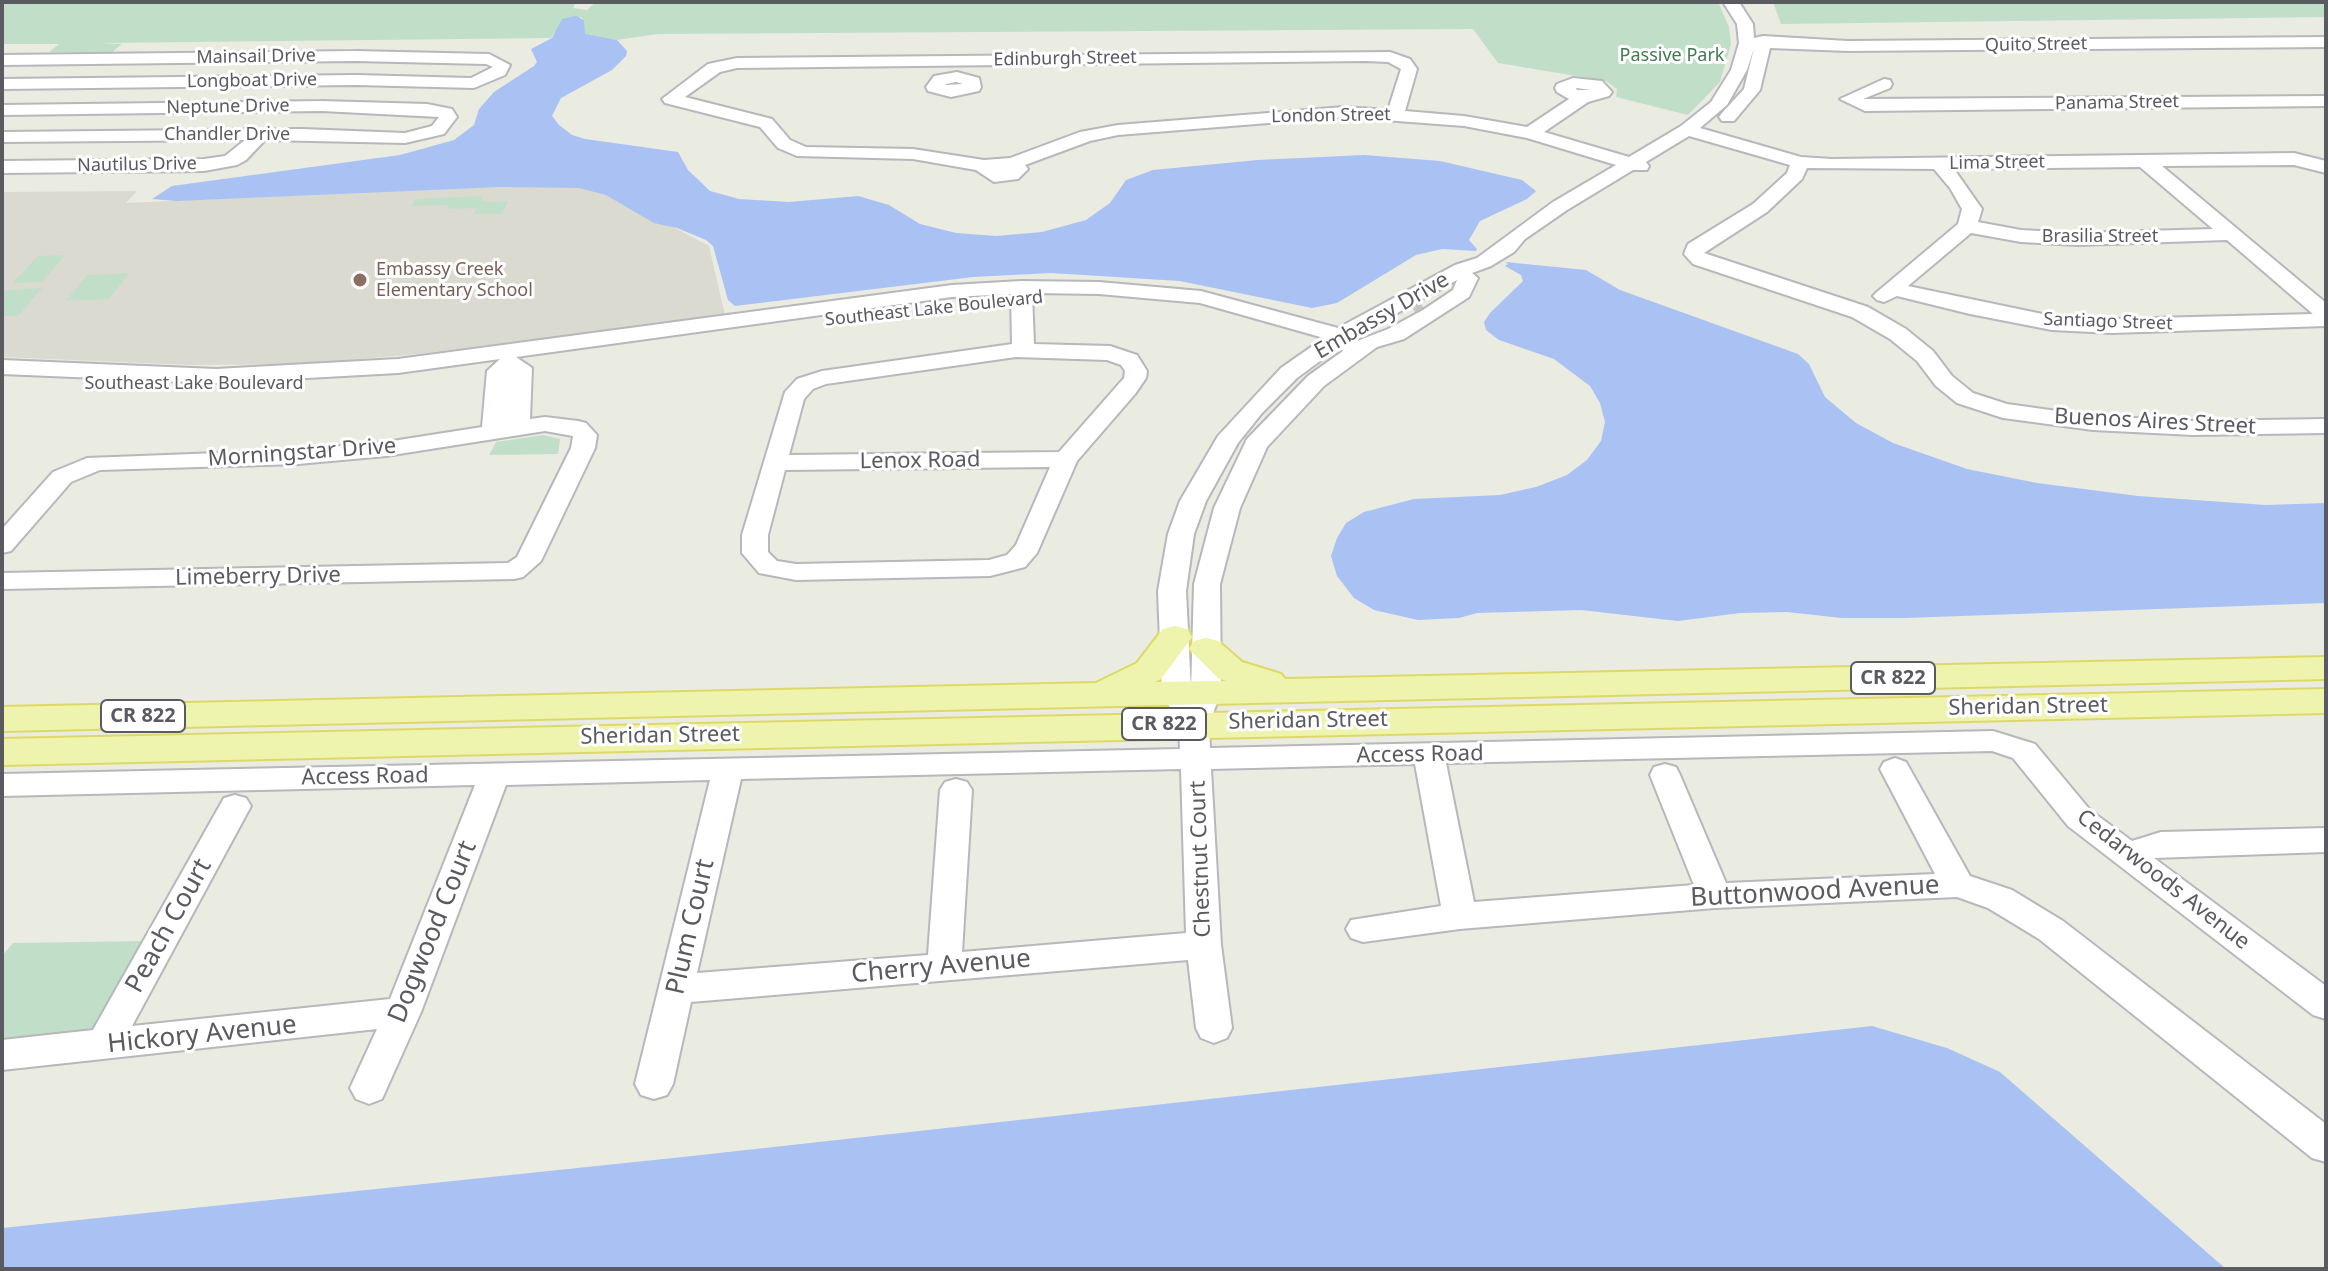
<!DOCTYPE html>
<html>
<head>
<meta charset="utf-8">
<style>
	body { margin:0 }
	#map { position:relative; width:2328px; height:1271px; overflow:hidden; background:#eaebe1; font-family:"Noto Sans",sans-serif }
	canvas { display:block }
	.frame { position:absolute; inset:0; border:4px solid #5a5b60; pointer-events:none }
</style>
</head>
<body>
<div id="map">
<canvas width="2328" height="1271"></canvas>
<div class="frame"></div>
</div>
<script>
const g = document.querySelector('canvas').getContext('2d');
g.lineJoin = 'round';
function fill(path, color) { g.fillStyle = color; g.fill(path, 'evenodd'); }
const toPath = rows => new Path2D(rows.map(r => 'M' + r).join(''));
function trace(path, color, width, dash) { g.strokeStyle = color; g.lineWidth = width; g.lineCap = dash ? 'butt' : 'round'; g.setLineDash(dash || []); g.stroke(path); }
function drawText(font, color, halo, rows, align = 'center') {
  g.font = font + ' "Noto Sans",sans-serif'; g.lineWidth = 6; g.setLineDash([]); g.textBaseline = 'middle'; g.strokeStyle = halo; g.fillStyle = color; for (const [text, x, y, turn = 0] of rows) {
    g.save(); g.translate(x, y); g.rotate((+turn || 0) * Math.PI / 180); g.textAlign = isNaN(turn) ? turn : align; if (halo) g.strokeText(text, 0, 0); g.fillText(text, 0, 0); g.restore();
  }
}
fill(toPath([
	[579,185,613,195,709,246,725,315,418,354,302,364,191,365,2,357,2,192,137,191,126,203,497,186]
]), '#dadad0');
fill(toPath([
	[2,2,576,2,573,8,587,10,596,2,1710,2,1719,4,1729,27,1731,44,1720,82,1688,115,1616,97,1617,89,1606,81,1498,63,1473,29,658,34,617,40,588,36,583,32,584,20,581,17,554,33,551,38,99,43,122,44,112,52,49,52,59,44,2,44],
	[1773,2,2326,2,2326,17,1781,24],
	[483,196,481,202,508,201,502,214,474,214,477,208,448,209,449,205,411,206,416,199],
	[65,255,42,282,13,283,38,256],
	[129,273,109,299,66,301,87,275],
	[42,288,18,316,2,316,2,294,5,290],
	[543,435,560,439,558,454,489,455,496,442],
	[149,941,105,1018,94,1027,82,1032,2,1038,2,956,13,943]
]), '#c1dfc8');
fill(toPath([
	[576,16,584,20,585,34,617,40,627,51,626,56,612,70,561,98,552,116,559,125,572,135,585,139,678,152,688,170,710,191,739,199,789,202,858,196,889,205,920,224,956,233,996,236,1042,232,1086,220,1110,203,1126,180,1153,170,1258,160,1364,155,1440,161,1522,180,1536,191,1527,199,1480,221,1469,240,1477,249,1476,251,1442,249,1416,255,1337,303,1312,308,1180,281,1051,273,973,277,735,306,728,300,713,246,706,240,677,228,654,223,606,195,579,188,501,187,177,201,152,199,172,186,400,155,454,140,474,125,479,109,494,92,534,66,537,62,531,49,552,38,562,19],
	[1505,262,1586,270,1620,290,1798,354,1809,364,1825,397,1856,423,1893,443,1967,469,2037,483,2138,496,2266,505,2326,503,2326,603,1905,618,1842,618,1787,612,1740,613,1678,621,1581,610,1477,613,1459,618,1418,620,1374,610,1354,598,1337,576,1331,556,1337,538,1346,523,1364,512,1414,499,1500,495,1536,487,1567,475,1587,460,1601,441,1605,422,1600,403,1590,386,1554,359,1499,340,1486,330,1484,322,1490,313,1523,281,1521,275,1505,266,1508,264],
	[1872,1026,1947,1048,2000,1072,2226,1269,2,1269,2,1228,683,1157]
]), '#a9c1f3');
trace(toPath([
	[1415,312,1423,307]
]), '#c6c7c1', 22, [22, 11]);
const minor = toPath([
	[1723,2,1739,2,1753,24,1754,38,1763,36,1848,41,2326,37,2326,47,1848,51,1770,48,1760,90,1734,121,1722,121,1719,117,1722,113,1744,89,1754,48,1747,70,1727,105,1700,128,1801,157,1832,159,2294,153,2326,161,2326,173,2294,165,2162,166,2326,303,2326,326,2112,333,2052,330,1970,314,1897,296,1884,302,1877,300,1873,296,1877,292,1958,224,1962,209,1950,188,1934,169,1807,168,1802,179,1767,212,1704,253,1868,307,1906,329,1933,351,1952,376,1973,393,2007,404,2093,416,2193,421,2326,419,2326,433,2193,435,2093,430,2003,418,1957,403,1936,386,1917,361,1890,339,1852,317,1693,264,1684,254,1688,244,1753,204,1787,173,1790,165,1689,136,1646,162,1649,166,1647,170,1633,170,1567,210,1525,239,1514,252,1491,266,1472,273,1478,278,1469,297,1404,339,1377,347,1324,386,1267,447,1240,508,1220,584,1221,692,1209,724,1210,748,1993,731,2035,744,2090,810,2132,841,2161,832,2326,828,2326,852,2154,858,2326,986,2326,1019,2313,1015,2068,826,2013,758,1992,751,1446,763,1474,902,1694,885,1650,775,1654,767,1665,764,1676,767,1680,775,1726,883,1935,874,1880,769,1884,762,1895,758,1906,762,1970,876,2012,890,2063,921,2326,1124,2326,1162,2312,1158,2039,939,1988,908,1957,897,1715,908,1460,929,1363,942,1351,938,1346,929,1351,920,1441,906,1415,764,1211,769,1221,945,1232,1028,1227,1038,1214,1043,1201,1038,1196,1028,1188,960,691,1002,673,1084,667,1095,654,1099,641,1095,635,1084,710,780,506,785,421,1012,382,1099,369,1104,356,1099,350,1088,377,1029,2,1070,2,1040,93,1030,224,798,235,795,246,798,251,806,132,1026,390,999,475,785,2,796,2,774,1180,749,1179,724,1162,693,1158,591,1168,534,1180,501,1218,436,1281,368,1324,338,1200,303,1099,294,1032,293,1034,344,1110,346,1137,355,1147,371,1146,378,1135,394,1077,461,1037,553,1025,567,990,576,796,580,759,573,742,553,742,535,785,392,797,379,822,371,1012,344,1011,294,952,297,516,357,532,368,530,419,545,417,578,421,586,423,597,435,595,448,541,561,523,577,514,579,2,589,2,573,508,563,517,557,571,448,573,436,545,431,386,456,298,464,100,470,71,482,11,551,2,553,2,529,53,472,87,458,298,450,386,442,482,427,487,371,500,359,398,373,216,383,2,374,2,360,216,369,398,359,952,285,1021,281,1099,282,1201,291,1338,328,1455,265,1477,258,1553,202,1616,165,1527,138,1464,126,1344,117,1118,135,1090,141,1025,165,1028,169,1018,179,994,182,976,170,913,159,797,156,778,148,760,127,665,103,662,99,708,64,737,58,1390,52,1410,59,1417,69,1405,111,1464,116,1527,127,1569,99,1557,92,1555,88,1557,84,1573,78,1602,81,1612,92,1609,96,1588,102,1544,132,1629,157,1681,126,1711,102,1731,70,1739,43,1737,24,1723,2],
	[1366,61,1388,62,1401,69,1388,110,1344,107,1118,125,1080,132,1010,158,984,160,913,149,806,147,790,140,772,119,685,97,720,72,737,68,1366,61],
	[1576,88,1591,90,1592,90,1577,90,1576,88],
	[2140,167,2213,229,2078,233,2021,230,1978,222,1982,209,1954,169,2140,167],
	[1971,233,2021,242,2078,245,2227,240,2313,314,2112,319,2052,316,1908,286,1971,233],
	[1457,280,1453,290,1423,310,1388,329,1357,341,1354,337,1457,280],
	[1339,347,1343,351,1308,376,1247,439,1214,508,1194,584,1191,691,1186,591,1194,534,1206,501,1238,443,1262,413,1297,378,1339,347],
	[1016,357,1107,360,1121,365,1125,371,1124,378,1059,452,789,455,804,399,813,389,826,384,1016,357],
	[1050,467,1016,545,1007,555,989,560,796,564,777,561,768,552,768,535,785,470,1050,467],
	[1181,769,1186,933,962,952,972,790,967,782,956,779,945,782,940,790,928,955,697,973,741,779,1181,769],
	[355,51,489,54,510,65,505,75,474,88,356,85,2,89,2,79,356,75,471,78,493,67,486,64,355,61,2,65,2,55,355,51],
	[957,72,979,78,981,87,979,91,951,97,928,91,926,87,934,76,957,72],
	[956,82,963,84,945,85,946,84,956,82],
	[1884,79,1890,80,1892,84,1890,88,1863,99,2326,96,2326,106,1865,111,1840,99,1884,79],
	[322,101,427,104,452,109,457,117,444,134,405,143,265,140,246,160,237,165,204,171,2,173,2,161,204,159,225,156,245,140,2,142,2,132,302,129,405,133,432,126,439,117,322,111,2,115,2,105,322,101]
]);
const major = toPath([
	[1175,626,1187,629,1192,637,1161,679,1155,682,1226,681,1218,678,1189,649,1194,641,1206,638,1218,641,1242,662,1281,674,1285,679,2326,657,2326,679,2,731,2,707,1096,683,1137,663,1163,629,1175,626],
	[2326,689,2326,713,2,765,2,739,2326,689]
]);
trace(minor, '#b7b7bc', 4);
trace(major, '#ded967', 4);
fill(minor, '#fff');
fill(major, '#eef4ad');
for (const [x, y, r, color] of [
	[360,280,8,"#8d6e63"]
]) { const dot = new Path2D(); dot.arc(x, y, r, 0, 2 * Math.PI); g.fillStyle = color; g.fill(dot); trace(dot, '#fff', 3); }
drawText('18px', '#5a5b60', '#fff', [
	["Quito Street",2036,45,-1],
	["Mainsail Drive",256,57,-1],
	["Edinburgh Street",1065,59,-1],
	["Longboat Drive",252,81,-1],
	["Panama Street",2117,103,-1],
	["Neptune Drive",228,107,-1],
	["London Street",1331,116,-1],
	["Chandler Drive",227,135],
	["Lima Street",1997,163,-1],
	["Nautilus Drive",137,165,-1],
	["Brasilia Street",2100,237],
	["Southeast Lake Boulevard",934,309,-6],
	["Santiago Street",2108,322,2],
	["Southeast Lake Boulevard",194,384]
]);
drawText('18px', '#3e7b4f', '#fff', [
	["Passive Park",1672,56]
]);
drawText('18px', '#785e54', '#fff', [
	["Embassy Creek",376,270],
	["Elementary School",376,291]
], 'left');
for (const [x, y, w] of [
	[1893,678,84],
	[143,716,84],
	[1164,724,84]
]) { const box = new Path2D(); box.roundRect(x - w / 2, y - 16, w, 32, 6); g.fillStyle = '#fff'; g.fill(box); trace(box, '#5a5b60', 2); }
drawText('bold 20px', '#5a5b60', null, [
	["CR 822",1893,678],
	["CR 822",143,716],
	["CR 822",1164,724]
]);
drawText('22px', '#5a5b60', '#fff', [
	["Embassy Drive",1382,316,-30],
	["Buenos Aires Street",2155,422,3],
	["Morningstar Drive",302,453,-4],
	["Lenox Road",920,461,-1],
	["Limeberry Drive",258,577,-1],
	["Sheridan Street",2028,707,-1],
	["Sheridan Street",1308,721,-1],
	["Sheridan Street",660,736,-1],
	["Access Road",1420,755,-1],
	["Access Road",365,777,-1],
	["Chestnut Court",1201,859,-92],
	["Cedarwoods Avenue",2163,880,38]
]);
drawText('26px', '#5a5b60', '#fff', [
	["Buttonwood Avenue",1815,892,-3],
	["Peach Court",169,926,-61],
	["Plum Court",691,927,-77],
	["Dogwood Court",433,932,-68],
	["Cherry Avenue",941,967,-5],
	["Hickory Avenue",202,1035,-6]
]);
</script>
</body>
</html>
